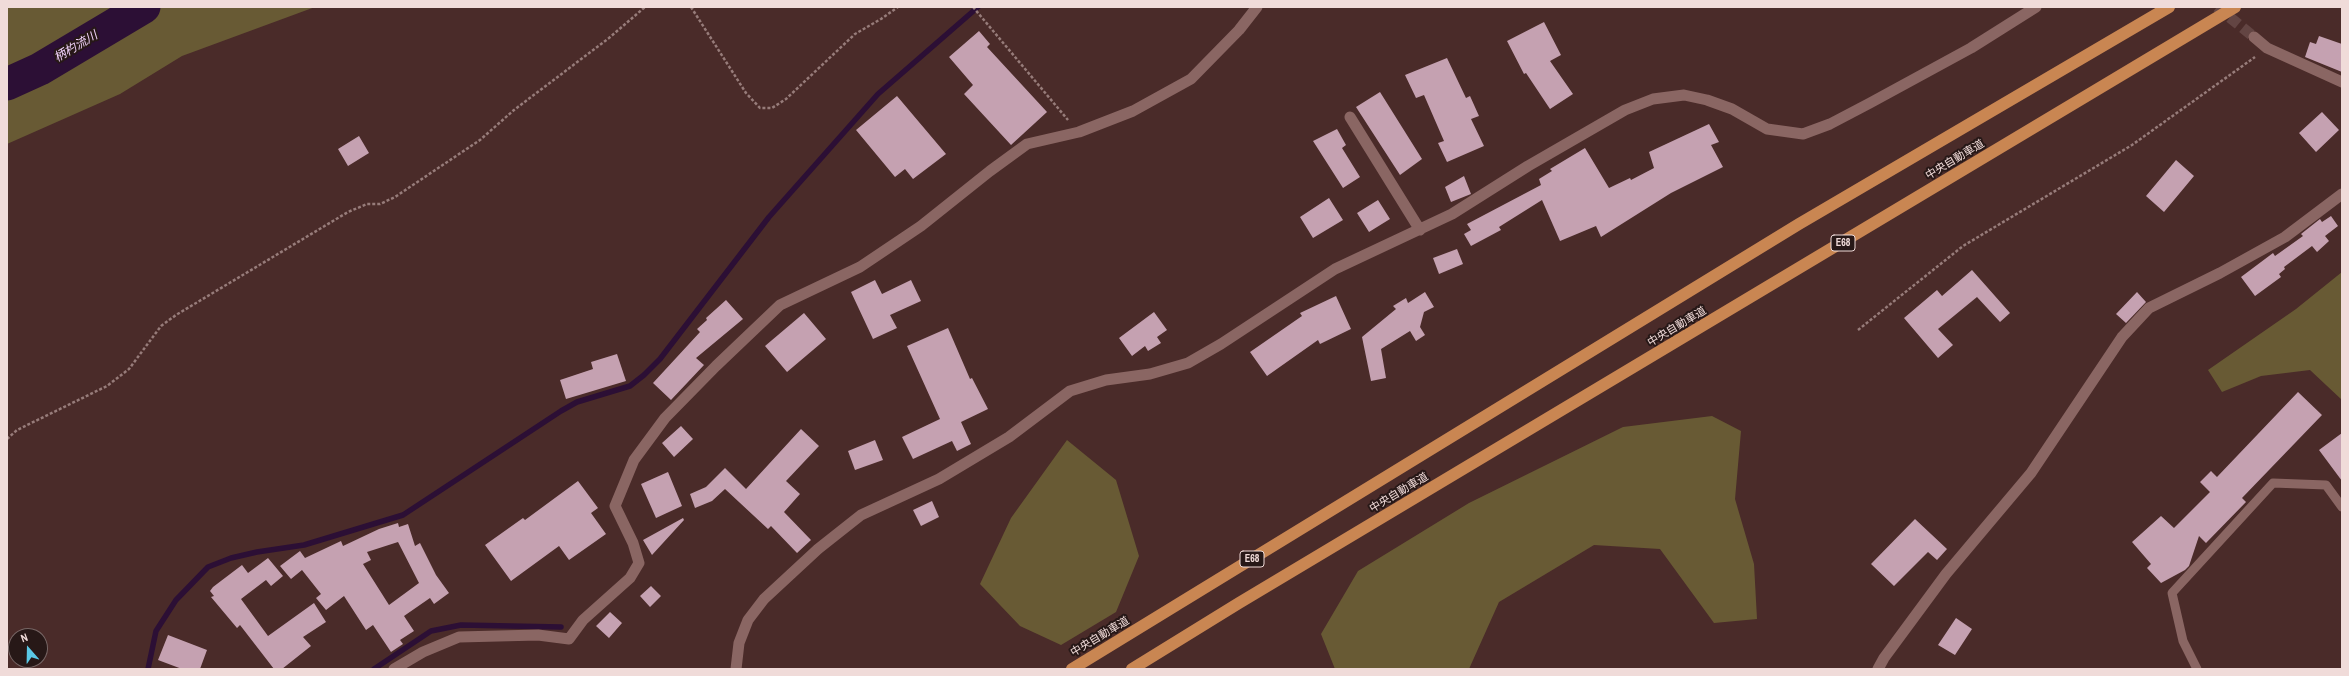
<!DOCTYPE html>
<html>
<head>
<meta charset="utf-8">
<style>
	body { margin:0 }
	#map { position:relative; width:2349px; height:676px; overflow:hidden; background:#4a2b29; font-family:"Archivo Narrow",sans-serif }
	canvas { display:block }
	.frame { position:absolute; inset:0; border:8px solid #f0dbd9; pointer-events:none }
	.north { position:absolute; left:8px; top:628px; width:40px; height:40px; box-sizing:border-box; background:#271817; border:1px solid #776665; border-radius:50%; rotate:340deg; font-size:11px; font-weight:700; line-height:16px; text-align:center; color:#f0dbd9 }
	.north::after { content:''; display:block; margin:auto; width:14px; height:18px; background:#5ac8e6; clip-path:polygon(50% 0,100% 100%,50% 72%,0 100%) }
</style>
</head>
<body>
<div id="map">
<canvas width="2349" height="676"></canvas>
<div class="frame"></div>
<div class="north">N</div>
</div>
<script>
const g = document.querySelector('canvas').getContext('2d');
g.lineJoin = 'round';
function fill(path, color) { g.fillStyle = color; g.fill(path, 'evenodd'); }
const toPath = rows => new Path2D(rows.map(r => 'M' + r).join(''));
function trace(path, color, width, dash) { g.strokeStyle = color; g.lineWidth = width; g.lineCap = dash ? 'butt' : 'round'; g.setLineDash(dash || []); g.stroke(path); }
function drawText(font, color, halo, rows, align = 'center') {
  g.font = font + ' "Archivo Narrow","Noto Sans JP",sans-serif'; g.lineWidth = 4; g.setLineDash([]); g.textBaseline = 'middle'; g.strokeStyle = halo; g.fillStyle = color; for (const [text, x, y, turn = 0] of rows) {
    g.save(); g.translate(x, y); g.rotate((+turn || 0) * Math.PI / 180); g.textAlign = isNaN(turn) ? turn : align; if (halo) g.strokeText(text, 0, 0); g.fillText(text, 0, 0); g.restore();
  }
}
fill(toPath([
	[7,7,315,7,182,56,120,94,7,144],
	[2342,272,2342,400,2310,370,2261,376,2222,392,2208,370,2296,309],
	[1712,416,1741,431,1735,499,1754,564,1757,619,1714,623,1660,549,1594,545,1499,602,1469,669,1335,669,1321,634,1358,571,1469,503,1623,427],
	[1067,440,1116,480,1139,556,1116,612,1061,645,1020,626,980,584,1011,518]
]), '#685a34');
trace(toPath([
	[148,669,156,631,176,600,208,567,231,558,257,552,304,545,403,515,561,411,577,402,630,386,644,375,660,359,769,217,878,94,978,7],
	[374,669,431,631,461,625,561,627]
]), '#2c0f35', 5.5);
trace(toPath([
	[7,84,40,69,144,7]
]), '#2c0f35', 33);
fill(toPath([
	[1544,22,1561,55,1550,61,1573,94,1550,109,1526,73,1524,74,1507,41],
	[979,31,990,44,987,47,1047,112,1011,145,964,94,973,85,949,57],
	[2319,36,2342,44,2342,72,2305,57,2310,42,2316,44],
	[1447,58,1466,98,1470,96,1479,116,1471,119,1484,146,1447,162,1438,143,1444,141,1424,95,1416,98,1405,75],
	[1380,92,1422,159,1400,175,1356,107],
	[897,96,946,154,913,179,905,169,895,177,856,130],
	[2322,112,2339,130,2316,152,2299,133],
	[1709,124,1719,142,1711,145,1723,167,1671,193,1601,237,1596,226,1560,241,1542,200,1499,227,1501,230,1471,246,1464,234,1471,230,1467,224,1541,185,1539,179,1552,171,1550,169,1585,148,1609,188,1630,178,1631,180,1654,168,1649,152],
	[1337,129,1346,145,1342,148,1360,177,1343,188,1313,141],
	[359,136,369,153,348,166,338,149],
	[2176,160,2194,176,2164,212,2146,196],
	[1464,176,1471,194,1451,202,1445,187],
	[1329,198,1343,220,1313,238,1300,217],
	[1378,200,1390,219,1369,232,1357,213],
	[2331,216,2338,226,2325,236,2329,241,2317,252,2312,246,2284,267,2285,269,2279,274,2281,277,2255,296,2241,277,2273,253,2275,256,2303,236,2301,234,2320,219,2322,222],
	[1457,249,1463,264,1439,274,1433,258],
	[1972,270,2010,313,2000,322,1977,297,1938,329,1953,345,1938,358,1904,318,1937,290,1942,296],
	[875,280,882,294,911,280,921,301,890,315,897,328,873,339,851,292],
	[1425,292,1434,307,1424,312,1420,327,1425,335,1416,341,1410,331,1381,349,1386,378,1371,381,1362,337,1396,309,1393,306,1406,298,1408,303],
	[2137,292,2146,302,2126,323,2116,314],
	[1336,296,1351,329,1320,344,1318,340,1267,376,1250,352,1302,316,1300,313],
	[726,300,743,319,696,358,704,365,671,400,653,383,700,332,697,329,707,320,706,318],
	[1154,312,1167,330,1157,337,1161,343,1148,351,1145,346,1132,356,1119,338],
	[804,313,826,339,787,372,765,346],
	[948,328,970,379,972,378,988,409,961,422,971,444,957,451,952,441,913,459,902,437,940,419,907,346],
	[617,354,626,381,566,399,560,380,593,369,591,362],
	[2298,392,2322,415,2242,498,2246,502,2206,543,2199,536,2189,566,2185,570,2161,583,2147,568,2151,564,2132,542,2161,516,2174,528,2210,492,2200,482,2211,471,2217,477],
	[681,426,693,439,674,457,662,443],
	[801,429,819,446,786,481,800,494,784,512,811,540,797,553,771,526,768,529,725,489,712,501,695,508,690,494,706,487,725,468,746,489],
	[2342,433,2342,481,2319,450],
	[875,440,883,460,855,470,848,451],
	[668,472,682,506,656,518,641,484],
	[578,481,598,508,591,513,606,534,569,560,559,546,511,581,485,545,523,518,525,520],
	[932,501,939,517,921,526,913,510],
	[683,518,684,520,652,555,643,540],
	[1915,519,1947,549,1937,560,1928,552,1894,586,1871,564],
	[398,523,399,527,408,524,415,546,420,543,436,575,449,593,434,604,430,598,404,616,414,631,400,640,403,644,391,652,373,625,366,630,344,596,326,610,316,598,321,594,302,570,291,579,280,566,300,551,305,558,341,541,343,546,379,529],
	[398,542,419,583,389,605,363,564,371,560,367,552],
	[268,558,283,576,271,586,266,580,241,599,268,636,314,603,326,622,303,637,311,646,282,669,274,669,240,625,237,628,211,597,214,596,210,591,213,587,242,565,248,573],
	[651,586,661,596,650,607,640,596],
	[610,612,622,623,609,638,596,626],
	[1956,618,1972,629,1955,655,1938,645],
	[168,635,207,650,200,669,182,669,158,660]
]), '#c5a1b1');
trace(toPath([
	[2217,7,2254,37]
]), '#634543', 11, [11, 5.5]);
trace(toPath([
	[691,7,746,93,760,108,772,108,786,99,855,34,881,19,898,7],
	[973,7,1068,120],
	[1858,330,1963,246,2132,145,2255,57],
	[7,439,17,430,107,386,129,369,161,326,176,315,348,212,367,204,380,204,395,197,480,140,514,110,609,38,645,7]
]), '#977c7a', 2.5, [3, 2]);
trace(toPath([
	[2197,669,2183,641,2172,593,2273,483,2326,485,2342,507]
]), '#8a6663', 9);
trace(toPath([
	[2254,37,2267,48,2342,82],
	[1350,117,1420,230],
	[394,669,423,652,459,637,538,635,569,639,583,620,630,578,639,563,633,543,615,506,634,460,665,418,716,366,780,305,860,267,921,226,990,171,1027,144,1079,132,1133,111,1191,79,1239,30,1257,7],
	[736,669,739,643,748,620,764,599,818,549,861,515,939,479,1009,437,1070,391,1106,380,1150,374,1188,363,1221,344,1335,269,1452,214,1528,166,1625,110,1653,99,1684,95,1707,100,1732,109,1767,129,1803,134,1830,124,1870,103,1971,48,2036,7],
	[1878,669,1884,658,1946,574,2031,473,2122,337,2149,308,2220,273,2285,237,2342,194]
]), '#8a6663', 11);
trace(toPath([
	[1072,669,1799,224,2169,7],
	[1132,669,1239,603,2235,7]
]), '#c98652', 12);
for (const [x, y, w] of [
	[1843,243,24],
	[1252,559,24]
]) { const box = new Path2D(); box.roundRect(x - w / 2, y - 8, w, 16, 3); g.fillStyle = '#271817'; g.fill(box); trace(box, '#f0dbd9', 1); }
drawText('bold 10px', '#f0dbd9', null, [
	["E68",1843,243],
	["E68",1252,559]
]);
drawText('11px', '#f0dbd9', '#271817', [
	["中央自動車道",1955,160,-31],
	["中央自動車道",1677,327,-31],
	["中央自動車道",1399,493,-31],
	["中央自動車道",1100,637,-31]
]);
drawText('italic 12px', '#f2d3fc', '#271817', [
	["柄杓流川",76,47,-31]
]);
</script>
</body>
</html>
